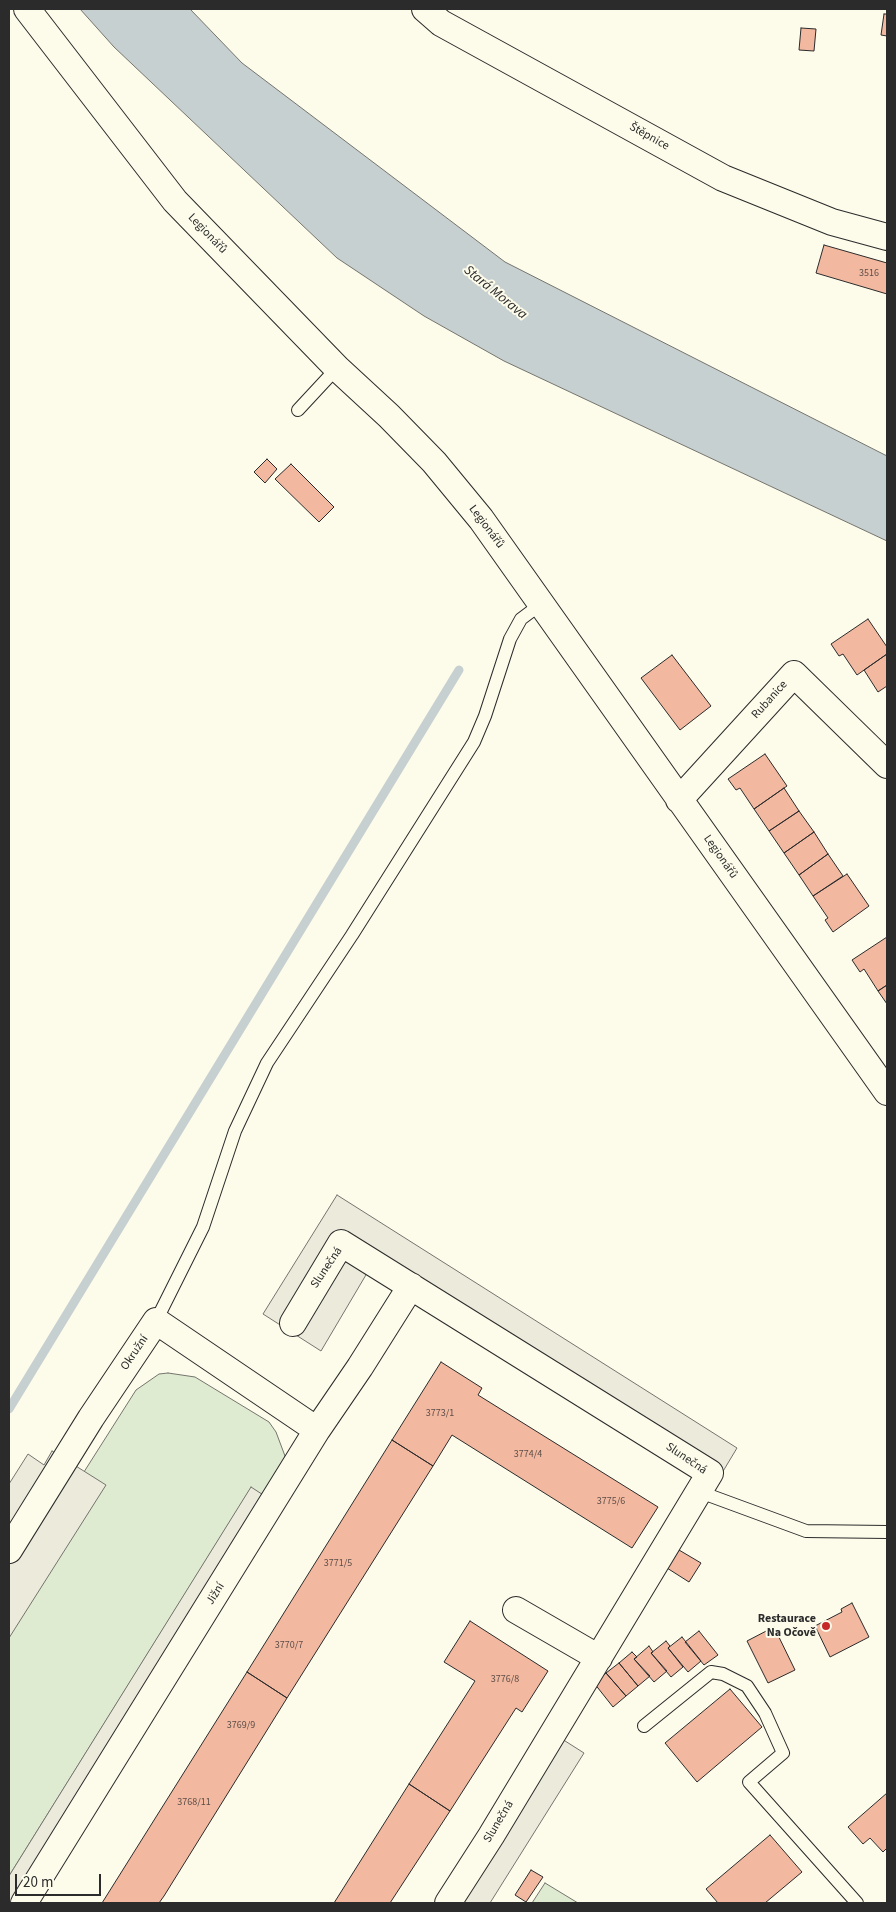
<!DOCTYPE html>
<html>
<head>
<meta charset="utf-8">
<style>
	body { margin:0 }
	#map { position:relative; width:896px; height:1912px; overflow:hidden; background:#fdfbea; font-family:"Source Sans 3",sans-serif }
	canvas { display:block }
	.frame { position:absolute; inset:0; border:10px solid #2b2b2b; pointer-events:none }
	.scale { position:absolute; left:15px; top:1874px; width:86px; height:22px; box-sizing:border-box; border:2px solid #2b2b2b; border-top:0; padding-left:6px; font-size:15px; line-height:18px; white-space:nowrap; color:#2b2b2b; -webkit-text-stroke:4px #fdfbea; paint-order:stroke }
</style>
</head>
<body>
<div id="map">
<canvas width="896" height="1912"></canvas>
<div class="frame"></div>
<div class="scale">20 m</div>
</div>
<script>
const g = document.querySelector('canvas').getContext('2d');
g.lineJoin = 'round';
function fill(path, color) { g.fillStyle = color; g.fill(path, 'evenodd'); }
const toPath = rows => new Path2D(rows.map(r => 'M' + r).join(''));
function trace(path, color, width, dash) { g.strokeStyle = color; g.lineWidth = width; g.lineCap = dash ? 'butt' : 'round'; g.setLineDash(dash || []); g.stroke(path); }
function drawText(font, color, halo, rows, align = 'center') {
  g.font = font + ' "Source Sans 3",sans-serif'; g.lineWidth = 4; g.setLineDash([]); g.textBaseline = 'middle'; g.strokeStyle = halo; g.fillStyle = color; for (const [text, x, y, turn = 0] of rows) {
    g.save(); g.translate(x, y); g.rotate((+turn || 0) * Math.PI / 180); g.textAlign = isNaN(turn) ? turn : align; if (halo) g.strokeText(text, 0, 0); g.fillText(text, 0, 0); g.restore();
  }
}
const green = toPath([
	[168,1373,195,1377,269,1422,276,1432,285,1456,279,1484,271,1500,251,1488,9,1876,9,1590,136,1390,159,1374,168,1373],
	[545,1883,578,1903,532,1903,545,1883]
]);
fill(green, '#deebd1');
trace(green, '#74746e', 1);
const parking = toPath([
	[337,1195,737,1448,719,1478,373,1263,321,1351,263,1314,337,1195],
	[52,1451,106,1485,9,1638,9,1484,28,1454,44,1465,52,1451],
	[251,1487,271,1500,19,1903,9,1903,9,1876,251,1487],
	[562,1739,584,1753,490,1903,459,1903,562,1739]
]);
fill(parking, '#eceadb');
trace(parking, '#74746e', 1);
const water = toPath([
	[80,9,190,9,242,63,505,262,887,456,887,541,504,361,424,316,337,258,114,47,80,9]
]);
fill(water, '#c7d0d0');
trace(water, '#74746e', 1);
trace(toPath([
	[9,1409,459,670]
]), '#c7d0d0', 9);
const building = toPath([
	[884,14,887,14,887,36,881,35,884,14],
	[801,28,816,29,814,51,799,50,801,28],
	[824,245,887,263,887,294,816,273,824,245],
	[267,459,277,469,265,483,254,472,267,459],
	[291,464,334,507,319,522,275,479,291,464],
	[868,619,887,647,887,654,857,675,843,654,839,656,831,644,868,619],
	[887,654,887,686,878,692,864,670,887,654],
	[672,655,711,706,680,730,641,678,672,655],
	[765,754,787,786,754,809,740,788,736,790,728,779,765,754],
	[784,788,799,811,769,831,754,809,784,788],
	[799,811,814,832,784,853,769,831,799,811],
	[814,832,828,854,799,875,784,853,814,832],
	[828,854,843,876,813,896,799,875,828,854],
	[847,874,869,906,833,932,825,920,828,918,813,896,847,874],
	[887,937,887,985,878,991,864,969,860,972,852,960,887,937],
	[887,985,887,1004,878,991,887,985],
	[441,1362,482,1388,478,1395,658,1507,632,1548,452,1435,433,1466,392,1440,441,1362],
	[392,1440,433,1466,287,1698,247,1672,392,1440],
	[679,1550,701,1563,689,1582,667,1568,679,1550],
	[852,1603,869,1637,830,1657,815,1626,842,1612,841,1609,852,1603],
	[470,1621,548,1671,522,1712,516,1708,450,1811,409,1784,475,1681,444,1662,470,1621],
	[774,1627,795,1670,768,1683,747,1641,774,1627],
	[699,1631,718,1655,704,1665,685,1642,699,1631],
	[682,1637,701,1661,688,1672,668,1648,682,1637],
	[666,1641,670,1646,668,1648,683,1667,671,1677,651,1653,666,1641],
	[649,1646,653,1652,651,1653,667,1671,654,1682,634,1659,649,1646],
	[632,1652,637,1657,634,1659,650,1676,638,1686,619,1663,632,1652],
	[619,1663,638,1686,626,1696,606,1673,619,1663],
	[247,1672,287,1698,164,1896,159,1903,102,1903,247,1672],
	[606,1673,626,1696,613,1707,594,1683,606,1673],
	[730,1689,762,1727,697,1782,665,1743,730,1689],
	[409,1784,450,1811,390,1903,334,1903,409,1784],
	[887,1793,887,1848,883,1852,870,1838,863,1844,848,1827,887,1793],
	[770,1835,802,1872,765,1903,718,1903,706,1889,770,1835],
	[531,1870,543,1877,526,1902,515,1895,531,1870]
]);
fill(building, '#f2b8a0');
trace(building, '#2b2b2b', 1);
const service = toPath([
	[298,410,337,368],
	[156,1321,203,1227,235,1131,267,1063,352,935,474,742,485,716,510,639,521,619,541,604],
	[700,1492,806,1531,887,1532],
	[644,1726,711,1672,723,1674,747,1686,765,1713,783,1753,749,1782,857,1903]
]);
const minor = toPath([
	[27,9,175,201,337,368,389,416,434,462,481,519,887,1092],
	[425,9,441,23,723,178,832,222,887,237],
	[679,800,794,674,887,765],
	[293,1323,341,1243,710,1473,491,1836,448,1903],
	[9,1550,91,1418,156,1321,317,1430],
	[516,1610,599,1658],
	[24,1903,317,1430,360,1367,411,1286]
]);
trace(service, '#2b2b2b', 14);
trace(minor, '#2b2b2b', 28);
trace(service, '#fdfbea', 12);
trace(minor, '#fdfbea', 26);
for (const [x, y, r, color] of [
	[826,1626,5,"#c62828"]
]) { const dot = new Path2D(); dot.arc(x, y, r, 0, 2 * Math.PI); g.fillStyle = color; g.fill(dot); trace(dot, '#fdfbea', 2); }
drawText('10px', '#5d4e48', null, [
	["3516",869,274],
	["3773/1",440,1414],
	["3774/4",528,1455],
	["3775/6",611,1502],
	["3771/5",338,1564],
	["3770/7",289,1646],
	["3776/8",505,1680],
	["3769/9",241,1726],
	["3768/11",194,1803]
]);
drawText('12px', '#2b2b2b', '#fdfbea', [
	["Štěpnice",649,137,29],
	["Legionářů",207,234,46],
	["Legionářů",486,527,53],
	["Rubanice",770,700,-48],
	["Legionářů",720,857,55],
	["Slunečná",327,1268,-56],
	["Okružní",135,1353,-56],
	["Slunečná",686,1459,34],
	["Jižní",216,1594,-58],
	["Slunečná",499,1822,-59]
]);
drawText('bold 12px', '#2b2b2b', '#fdfbea', [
	["Restaurace",816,1619],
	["Na Očově",816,1633]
], 'right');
drawText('italic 14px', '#2b2b2b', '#fdfbea', [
	["Stará Morava",495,293,39]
]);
</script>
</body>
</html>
